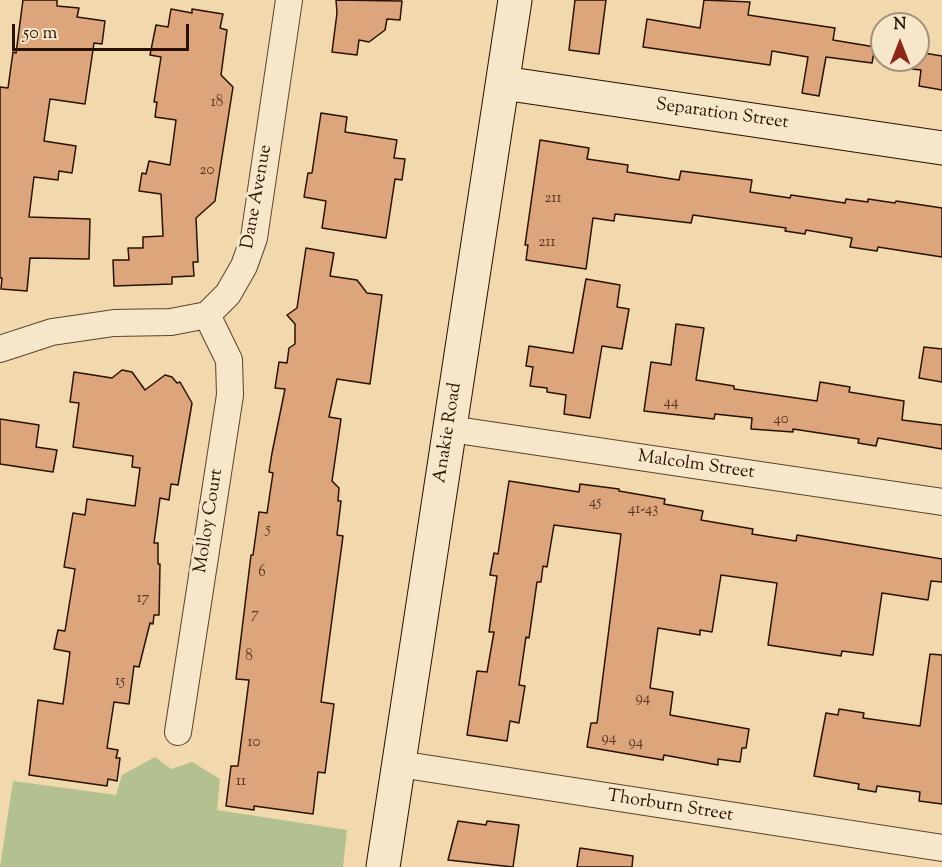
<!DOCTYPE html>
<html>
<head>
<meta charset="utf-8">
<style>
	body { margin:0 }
	#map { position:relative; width:942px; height:867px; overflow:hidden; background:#f1d8ad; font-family:"Sorts Mill Goudy",serif }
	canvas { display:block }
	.north { position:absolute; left:870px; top:12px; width:60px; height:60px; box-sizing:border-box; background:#f6e6ca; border:2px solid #a4917a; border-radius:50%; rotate:0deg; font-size:16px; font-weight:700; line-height:24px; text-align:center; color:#291101 }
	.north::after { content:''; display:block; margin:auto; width:21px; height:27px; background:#8f2418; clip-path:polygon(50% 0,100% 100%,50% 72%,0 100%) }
	.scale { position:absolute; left:12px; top:24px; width:177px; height:27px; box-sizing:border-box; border:3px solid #291101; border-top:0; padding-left:8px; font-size:18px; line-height:21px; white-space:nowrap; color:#291101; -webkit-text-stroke:4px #f6e6ca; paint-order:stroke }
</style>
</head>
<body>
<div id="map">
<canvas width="942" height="867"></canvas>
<div class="north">N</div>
<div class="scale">50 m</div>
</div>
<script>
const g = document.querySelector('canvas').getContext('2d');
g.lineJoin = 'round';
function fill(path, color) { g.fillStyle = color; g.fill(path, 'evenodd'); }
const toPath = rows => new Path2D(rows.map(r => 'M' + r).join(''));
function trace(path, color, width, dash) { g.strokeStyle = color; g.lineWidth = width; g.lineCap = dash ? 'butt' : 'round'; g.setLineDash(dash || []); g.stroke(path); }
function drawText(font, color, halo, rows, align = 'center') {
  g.font = font + ' "Sorts Mill Goudy",serif'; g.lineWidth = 6; g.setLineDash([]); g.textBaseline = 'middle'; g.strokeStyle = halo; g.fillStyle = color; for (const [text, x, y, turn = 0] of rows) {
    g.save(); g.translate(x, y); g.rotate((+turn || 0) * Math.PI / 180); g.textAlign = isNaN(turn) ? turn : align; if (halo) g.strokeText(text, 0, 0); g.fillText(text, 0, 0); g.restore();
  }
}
fill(toPath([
	[155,757,171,769,192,762,220,779,217,810,347,830,343,867,0,867,13,781,116,795,122,775]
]), '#b3c08f');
const building = toPath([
	[23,0,57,0,57,6,79,8,77,17,105,21,102,44,94,43,85,104,50,99,44,141,76,146,72,173,59,171,58,180,34,177,29,217,90,219,89,259,30,258,27,291,1,289,2,278,0,278,0,87,8,88,13,52,16,53,23,0],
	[336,0,402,1,400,20,387,19,385,30,369,42,359,40,357,55,332,52,337,13,336,0],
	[575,0,606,0,599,54,569,50,575,0],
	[704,0,750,2,748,15,835,28,833,40,875,47,872,63,826,57,819,96,802,93,808,57,772,51,770,65,643,47,647,19,700,28,704,0],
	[171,9,192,13,192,9,223,14,220,28,227,30,221,75,233,87,215,201,196,218,198,262,193,262,194,276,172,277,172,284,114,286,113,260,129,260,128,248,143,248,143,237,163,236,161,194,139,191,142,173,146,174,149,161,170,165,176,120,155,117,157,102,154,102,161,57,150,55,156,25,168,27,171,9],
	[918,52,942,56,942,90,919,86,921,70,912,69,913,60,918,60,918,52],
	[321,113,347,117,345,132,397,140,394,158,405,159,402,180,395,179,386,238,322,228,326,201,304,197,308,173,312,173,321,113],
	[540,140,589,148,587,159,628,165,627,172,679,180,681,171,752,180,750,192,790,198,791,195,845,203,846,199,868,202,868,199,895,203,896,201,942,208,942,257,878,247,877,251,850,247,852,238,806,230,805,234,785,231,786,228,693,215,691,223,615,214,614,221,593,218,586,269,526,260,528,245,525,245,540,140],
	[306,248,334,253,330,276,357,280,367,293,382,295,370,384,337,379,329,417,341,419,332,481,339,488,338,501,341,501,337,535,343,536,321,702,334,704,325,773,318,772,313,814,254,806,254,810,226,806,231,766,238,766,249,680,236,679,251,555,253,555,259,512,267,513,273,473,269,472,272,453,285,389,275,388,279,362,287,363,289,348,295,344,295,324,287,315,297,308,306,248],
	[586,279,620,285,617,307,629,309,622,349,602,346,590,418,564,414,566,395,547,392,547,388,530,386,533,367,526,366,529,346,573,353,586,279],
	[676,324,704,328,696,380,734,386,734,389,817,401,820,382,850,387,849,392,904,401,902,420,942,425,942,449,878,438,876,446,858,443,859,439,793,429,793,432,751,429,752,418,715,414,714,419,644,411,651,362,671,365,676,324],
	[924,347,942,349,942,382,919,378,924,347],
	[122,370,132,372,145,390,165,375,172,377,177,383,180,382,192,403,178,485,171,484,169,500,160,498,154,543,158,543,158,564,160,564,159,615,154,615,153,624,150,623,139,667,134,666,129,704,114,702,107,748,118,750,116,758,120,758,117,781,108,779,107,786,29,775,38,700,63,704,70,652,54,649,58,630,65,631,75,569,64,567,73,513,85,515,87,499,135,506,140,468,132,467,133,456,73,447,79,403,70,402,74,372,112,378,122,370],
	[0,419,39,425,36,447,57,450,53,472,0,464,0,419],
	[509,481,579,492,580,484,619,489,619,491,665,499,664,504,703,511,701,520,753,529,752,534,796,541,797,535,942,559,942,582,931,581,928,600,882,593,873,655,842,651,841,656,768,645,777,583,721,575,712,632,700,630,700,635,658,628,650,688,673,692,670,715,749,729,746,748,742,748,740,762,718,759,718,765,664,755,663,760,587,747,591,723,597,723,621,534,554,525,547,567,543,566,541,582,537,582,529,638,526,637,519,685,525,686,519,723,510,721,507,741,467,735,477,671,487,672,494,632,489,632,497,576,490,575,494,553,498,554,509,481],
	[930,654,942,655,942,804,919,801,920,792,877,786,876,792,858,789,859,784,814,776,826,713,838,715,839,709,864,713,863,718,920,726,930,654],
	[458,821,486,825,487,821,519,825,513,867,448,860,458,821],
	[580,848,633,856,632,867,577,867,580,848]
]);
fill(building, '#dca57c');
trace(building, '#291101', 1.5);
const minor = toPath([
	[0,349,52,332,114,323,171,322,207,315,228,294,244,266,254,238,289,0],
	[450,429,942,502],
	[178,732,230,395,229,360,207,315],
	[399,764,942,848]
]);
const secondary = toPath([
	[503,83,942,148],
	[383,867,515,0]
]);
trace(minor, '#5b432c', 28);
trace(secondary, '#291101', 35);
trace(minor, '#f6e6ca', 26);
trace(secondary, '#f6e6ca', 33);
drawText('15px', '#563620', null, [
	["18",217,103],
	["20",207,171],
	["211",553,199],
	["211",547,243],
	["44",671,403],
	["40",781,420],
	["45",595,503],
	["41-43",643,510],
	["5",268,530],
	["6",262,573],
	["17",143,599],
	["7",255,615],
	["8",249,657],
	["15",120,682],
	["94",643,699],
	["94",609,739],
	["10",254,743],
	["94",636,743],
	["11",241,782]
]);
drawText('18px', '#291101', '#f6e6ca', [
	["Separation Street",722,115,8],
	["Dane Avenue",258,197,-80],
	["Anakie Road",449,433,-81],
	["Malcolm Street",696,466,8],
	["Molloy Court",210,521,-81],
	["Thorburn Street",670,807,9]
]);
</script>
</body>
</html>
